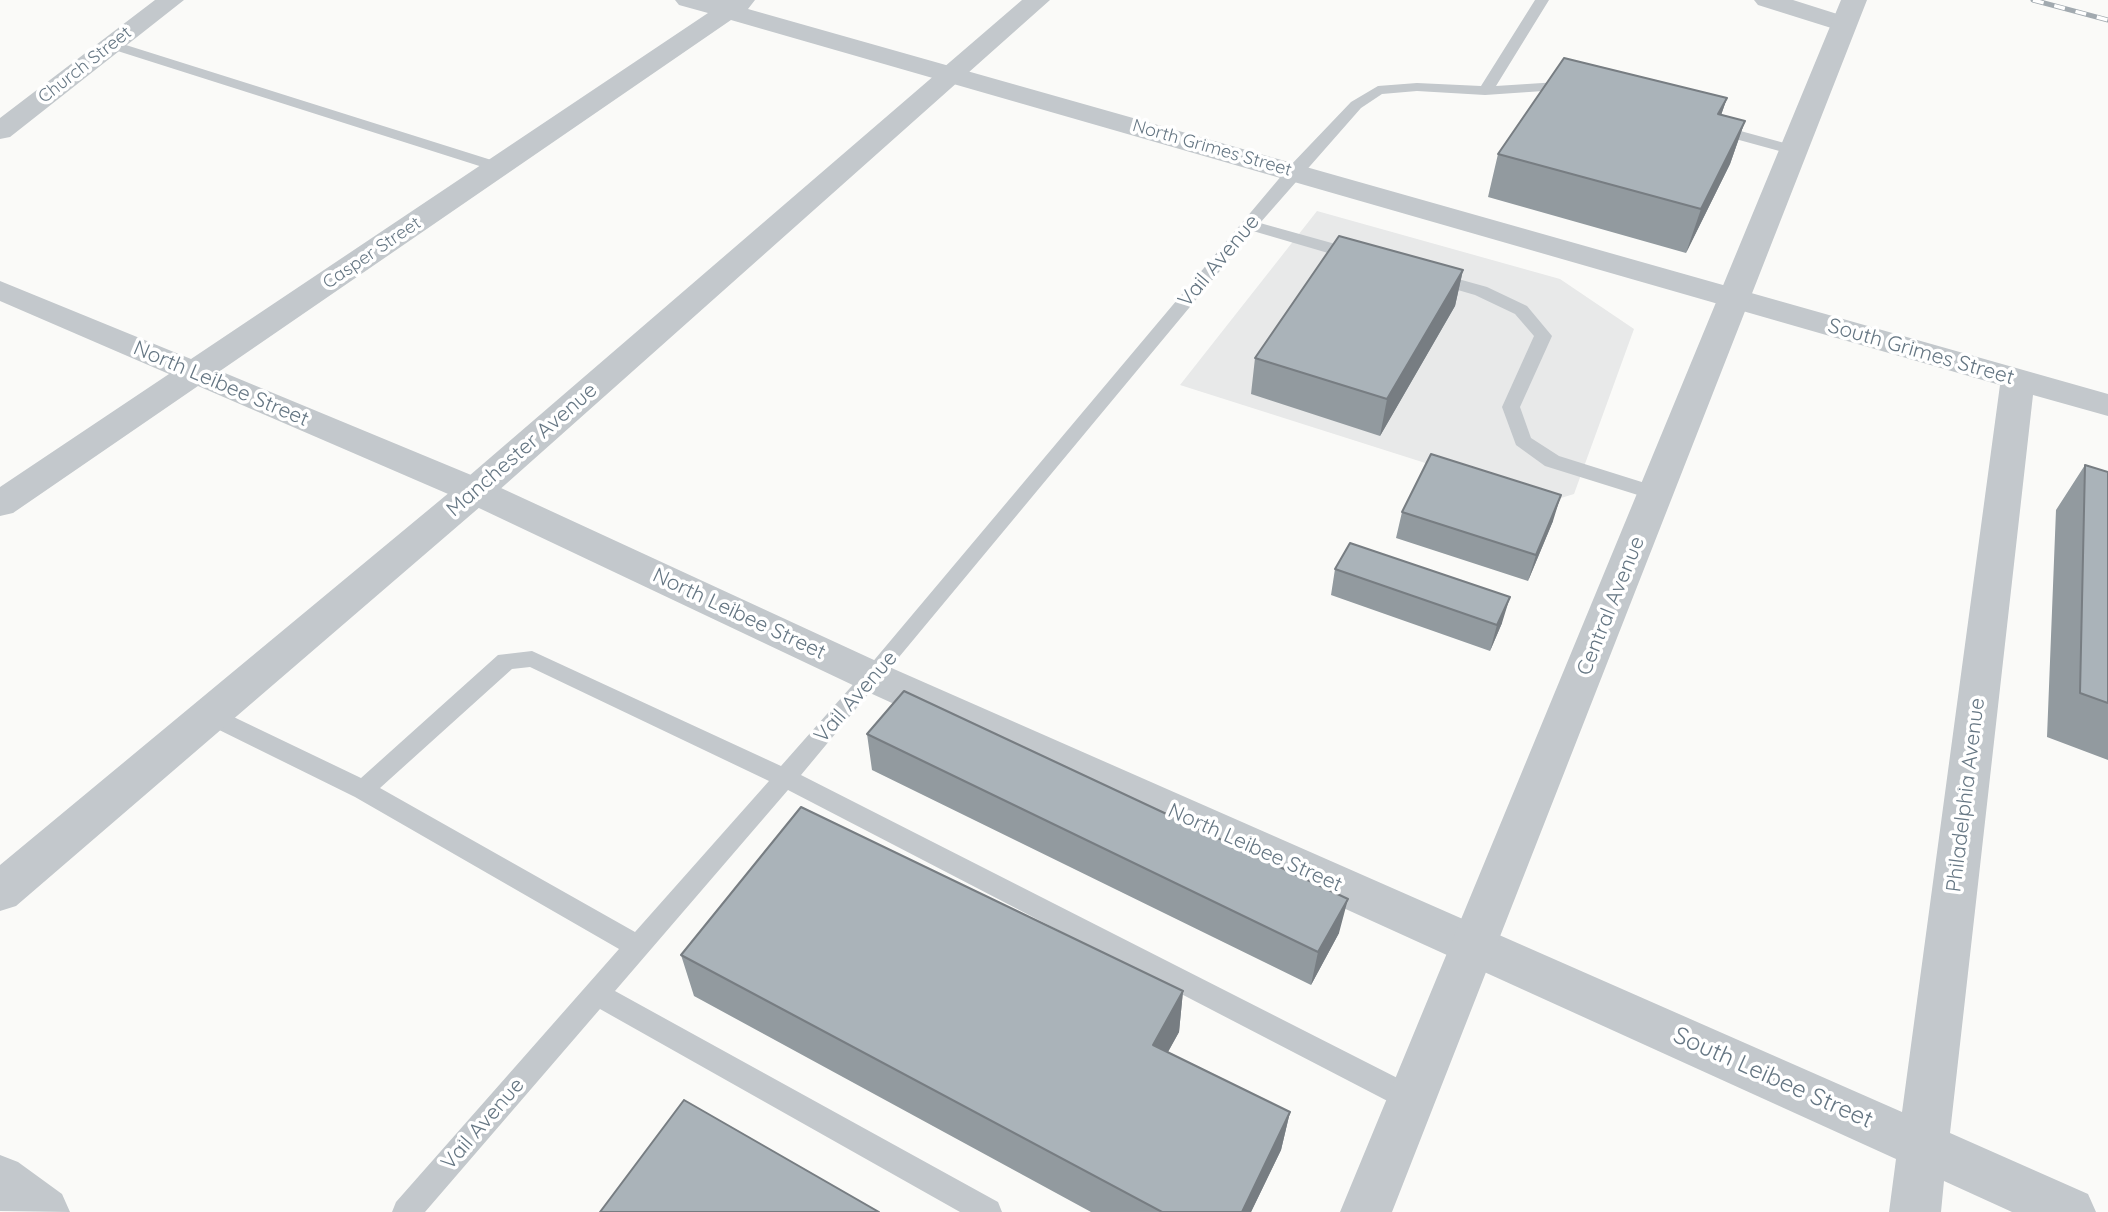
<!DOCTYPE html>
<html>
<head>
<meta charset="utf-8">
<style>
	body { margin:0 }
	canvas { display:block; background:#fafaf8 }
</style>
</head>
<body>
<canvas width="2108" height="1212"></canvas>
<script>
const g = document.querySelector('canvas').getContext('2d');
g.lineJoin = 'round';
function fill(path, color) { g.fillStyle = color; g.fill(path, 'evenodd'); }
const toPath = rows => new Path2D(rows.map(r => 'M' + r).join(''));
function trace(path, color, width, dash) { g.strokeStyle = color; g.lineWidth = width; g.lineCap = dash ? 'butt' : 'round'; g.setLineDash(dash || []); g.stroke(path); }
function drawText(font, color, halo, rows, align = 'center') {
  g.font = font + ' Quicksand,sans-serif'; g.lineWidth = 7; g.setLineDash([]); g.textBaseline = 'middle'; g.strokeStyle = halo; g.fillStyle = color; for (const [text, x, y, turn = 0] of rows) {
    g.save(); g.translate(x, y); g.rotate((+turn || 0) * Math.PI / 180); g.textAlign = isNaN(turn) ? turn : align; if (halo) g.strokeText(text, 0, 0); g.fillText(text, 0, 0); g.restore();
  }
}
fill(toPath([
	[1317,211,1560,279,1634,329,1574,494,1548,502,1180,385]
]), '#e8e9e9');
fill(toPath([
	[1535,0,1549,0,1496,86,1558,82,1578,87,1578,93,1558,90,1485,95,1417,91,1382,94,1361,108,1260,223,1364,252,1366,256,1364,260,1352,260,1253,231,801,775,1421,1090,1424,1099,1421,1108,1411,1112,1401,1108,788,790,615,991,998,1202,1002,1212,960,1212,600,1009,425,1212,392,1212,396,1202,619,949,355,797,201,721,198,715,201,709,209,706,217,709,361,778,498,655,532,651,781,766,865,671,1288,168,1351,102,1378,86,1417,83,1481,86,1535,0],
	[530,667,769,781,635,932,380,788,512,669,530,667],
	[110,40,504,164,506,167,504,170,492,170,105,47,105,41,110,40],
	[1715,124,1799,147,1802,150,1794,155,1710,132,1707,129,1715,124],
	[1433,272,1487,287,1527,306,1552,336,1520,407,1531,438,1559,456,1664,489,1667,494,1664,499,1657,501,1545,466,1516,445,1502,407,1534,336,1515,314,1475,295,1427,281,1424,277,1427,273,1433,272]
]), '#c3c8cc');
fill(toPath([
	[155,0,184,0,10,137,0,139,0,118,155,0],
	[675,0,755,0,748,9,2108,394,2108,416,2033,395,1950,1133,2088,1194,2096,1212,2012,1212,1944,1181,1941,1212,1889,1212,1896,1159,859,688,462,500,198,386,13,513,0,516,0,487,169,374,0,301,0,281,191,359,708,13,679,5,675,0],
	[731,20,2000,385,1902,1112,887,666,488,482,220,371,731,20],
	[1754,0,1793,0,1853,19,1857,24,1853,29,1844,32,1758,5,1754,0],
	[0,1155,18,1162,62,1194,70,1212,0,1211,0,1155]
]), '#c3c8cc');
fill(toPath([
	[1022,0,1050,0,488,500,16,906,0,911,0,865,462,482,1022,0],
	[1841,0,1867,0,1392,1212,1340,1212,1841,0]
]), '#c3c8cc');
const rail = toPath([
	[2033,0,2108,20]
]);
trace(rail, '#a2aab0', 5);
trace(rail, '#fff', 3.5, [11]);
fill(toPath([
	[1727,98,1721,115,1745,121,1730,164,1686,253,1488,197,1498,154],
	[1463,270,1455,306,1380,436,1251,394,1255,358],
	[2085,465,2108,472,2108,760,2047,737,2056,510],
	[1402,512,1553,521,1528,581,1396,538],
	[1335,569,1502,623,1490,651,1331,595],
	[867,734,1339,933,1311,985,872,770],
	[681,955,1183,991,1179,1032,1168,1052,1290,1112,1281,1150,1251,1212,1091,1212,694,996]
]), '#929a9f');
fill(toPath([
	[1727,98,1712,141,1718,114],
	[1745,121,1730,164,1686,253,1701,209],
	[1463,270,1455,306,1380,436,1387,399],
	[1561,495,1553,521,1528,581,1536,555],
	[1510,597,1502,623,1490,651,1497,625],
	[1348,899,1339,933,1311,985,1318,952],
	[1183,991,1179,1032,1150,1084,1153,1045],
	[1290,1112,1281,1150,1251,1212,1242,1212]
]), '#777d82');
const building = toPath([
	[1564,58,1727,98,1718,114,1745,121,1701,209,1498,154,1564,58],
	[1339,236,1463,270,1387,399,1255,358,1339,236],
	[1431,454,1561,495,1536,555,1402,512,1431,454],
	[2085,465,2108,472,2108,703,2080,693,2085,465],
	[1350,543,1510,597,1497,625,1335,569,1350,543],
	[904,691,1348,899,1318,952,867,734,904,691],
	[801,807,1183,991,1153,1045,1290,1112,1242,1212,1162,1212,681,955,801,807],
	[684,1100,879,1212,600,1212,684,1100]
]);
fill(building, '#aab3b9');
trace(building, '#777d82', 2);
drawText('18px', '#657683', '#fff', [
	["Church Street",85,65,-38],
	["North Grimes Street",1212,148,16],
	["Casper Street",372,253,-34]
]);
drawText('21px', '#657683', '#fff', [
	["Vail Avenue",1219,261,-50],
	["South Grimes Street",1921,352,16],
	["North Leibee Street",221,384,23],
	["Manchester Avenue",522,450,-41],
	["Central Avenue",1611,606,-68],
	["North Leibee Street",739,614,25],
	["Vail Avenue",856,697,-49],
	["Philadelphia Avenue",1966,795,-83],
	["North Leibee Street",1255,848,24],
	["Vail Avenue",483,1124,-49]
]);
drawText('24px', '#657683', '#fff', [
	["South Leibee Street",1773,1078,24]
]);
</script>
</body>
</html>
